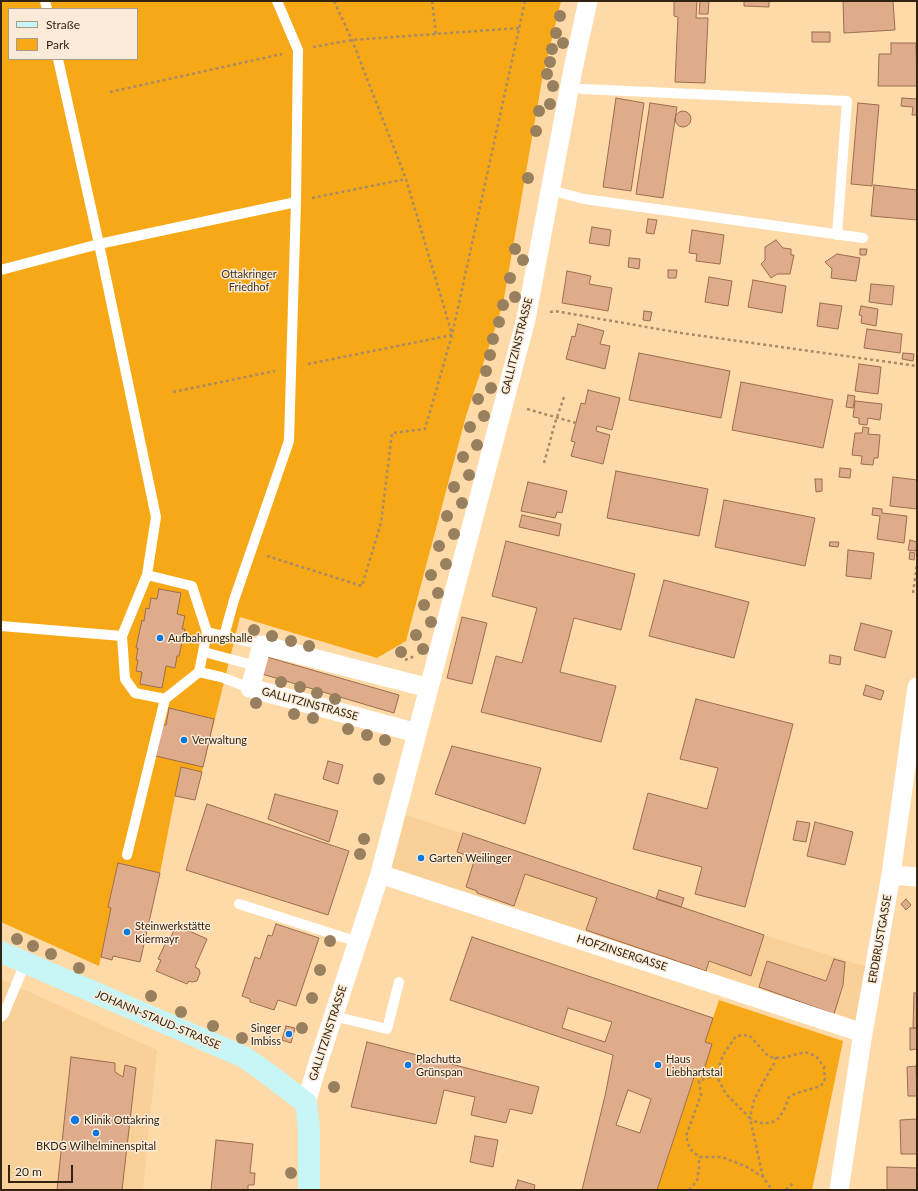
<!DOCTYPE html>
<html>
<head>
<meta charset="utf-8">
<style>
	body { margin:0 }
	#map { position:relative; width:918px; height:1191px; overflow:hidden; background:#ffdaa9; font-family:Lato,sans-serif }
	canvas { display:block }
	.frame { position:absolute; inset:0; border:2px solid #322410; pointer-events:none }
	.legend { position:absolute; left:8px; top:8px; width:130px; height:52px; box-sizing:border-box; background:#faebd8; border:1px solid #aa9b88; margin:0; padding:5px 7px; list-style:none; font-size:12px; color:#322410 }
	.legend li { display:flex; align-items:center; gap:8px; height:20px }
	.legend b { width:20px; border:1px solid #aa9b88 }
	.scale { position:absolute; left:8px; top:1165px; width:65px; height:18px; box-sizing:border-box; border:2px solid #322410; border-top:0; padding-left:5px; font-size:12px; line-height:14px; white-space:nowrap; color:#322410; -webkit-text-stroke:3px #faebd8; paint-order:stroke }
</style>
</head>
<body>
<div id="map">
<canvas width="918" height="1191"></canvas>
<div class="frame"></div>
<ul class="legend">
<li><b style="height:5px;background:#c8f5f5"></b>Straße</li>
<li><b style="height:11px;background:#f7a817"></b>Park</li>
</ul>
<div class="scale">20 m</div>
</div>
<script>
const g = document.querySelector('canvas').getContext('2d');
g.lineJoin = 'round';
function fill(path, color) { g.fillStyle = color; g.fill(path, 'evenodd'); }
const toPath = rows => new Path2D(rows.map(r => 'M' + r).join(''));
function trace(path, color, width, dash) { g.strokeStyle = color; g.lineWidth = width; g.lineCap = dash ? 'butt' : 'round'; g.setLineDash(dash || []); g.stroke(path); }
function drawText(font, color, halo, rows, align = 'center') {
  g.font = font + ' Lato,sans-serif'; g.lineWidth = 3; g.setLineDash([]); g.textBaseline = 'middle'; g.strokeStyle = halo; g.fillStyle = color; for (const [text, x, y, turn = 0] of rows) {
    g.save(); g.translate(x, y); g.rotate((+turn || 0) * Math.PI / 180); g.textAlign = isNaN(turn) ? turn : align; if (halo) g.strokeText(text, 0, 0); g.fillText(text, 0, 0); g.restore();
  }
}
fill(toPath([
	[404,814,764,935,868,967,858,1022,389,869],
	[1,979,157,1050,143,1190,1,1190]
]), '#fad099');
fill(toPath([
	[1,1,561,1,542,80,503,304,466,416,406,641,377,658,240,617,195,800,175,796,160,873,118,863,108,907,111,908,99,966,1,922],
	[9,9,137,9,137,59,9,59],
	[719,1000,843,1041,812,1190,657,1190,695,1074,702,1076,712,1044,705,1042]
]), '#f7a817');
const building = toPath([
	[674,1,697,1,696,18,708,18,705,83,675,82,678,17,674,16,674,1],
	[700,1,709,1,708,14,699,14,700,1],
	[744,1,769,1,769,7,744,6,744,1],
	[843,1,893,1,895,30,844,33,843,1],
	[812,32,830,32,830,42,812,42,812,32],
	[891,43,916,43,917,86,878,86,879,54,891,54,891,43],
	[616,98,644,103,631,191,603,187,616,98],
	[902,98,917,99,917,115,912,115,913,107,901,106,902,98],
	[650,103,677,107,663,198,636,194,650,103],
	[858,103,879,105,872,186,851,184,858,103],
	'675 119a8 8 0 1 1 16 0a8 8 0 1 1-16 0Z',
	[874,185,917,190,917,220,871,216,874,185],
	[648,219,657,220,654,234,646,233,648,219],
	[592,227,611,230,609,246,589,243,592,227],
	[692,230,724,235,720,264,696,261,697,254,689,253,692,230],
	[776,240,783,248,791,249,791,255,794,255,790,274,777,274,771,278,761,264,765,260,765,247,776,240],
	[860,249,867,249,866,255,860,255,860,249],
	[837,254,860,258,856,281,831,278,832,269,825,262,837,254],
	[629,258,640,259,639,269,628,267,629,258],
	[668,270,677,270,676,278,668,278,668,270],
	[567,271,591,276,589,284,612,288,608,311,562,303,567,271],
	[709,277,732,281,728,306,705,302,709,277],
	[753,280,786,286,782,313,748,307,753,280],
	[871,284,894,286,892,305,869,302,871,284],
	[820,303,842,306,838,329,817,326,820,303],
	[861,306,878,309,876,326,861,323,862,316,859,315,861,306],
	[644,311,652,312,650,321,643,320,644,311],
	[578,324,604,331,600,344,610,346,605,369,566,359,572,336,575,337,578,324],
	[867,329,902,334,900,353,864,348,867,329],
	[639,353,730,371,721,418,629,400,639,353],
	[903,353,914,354,913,361,902,359,903,353],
	[859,364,881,367,878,394,855,391,859,364],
	[741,382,833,400,823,448,732,430,741,382],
	[588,390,620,398,612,430,597,426,596,431,610,435,603,464,571,456,575,442,571,441,581,403,585,404,588,390],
	[848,395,855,396,853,408,846,407,848,395],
	[855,401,882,404,880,420,868,418,867,425,859,424,859,418,853,417,855,401],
	[863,427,869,428,868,434,880,435,878,458,874,458,873,465,861,464,862,456,852,455,855,433,862,433,863,427],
	[840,468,851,469,850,478,839,477,840,468],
	[616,471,708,489,699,536,607,518,616,471],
	[893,477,917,480,917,509,890,506,893,477],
	[815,479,822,479,822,491,816,492,815,479],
	[528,482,567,491,562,513,557,512,555,518,521,511,528,482],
	[724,500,815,518,805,566,715,547,724,500],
	[873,508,882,509,882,513,907,516,904,543,877,539,880,516,872,515,873,508],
	[522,515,561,524,559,536,519,527,522,515],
	[910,540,917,542,916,551,908,550,910,540],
	[506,541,635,574,621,630,574,618,560,672,616,686,601,742,481,712,496,656,522,663,537,608,492,596,506,541],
	[830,542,839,542,838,547,829,546,830,542],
	[848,550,874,553,871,579,846,576,848,550],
	[910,552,915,553,914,560,909,559,910,552],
	[664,580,749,602,734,658,649,636,664,580],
	[159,589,181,593,177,614,185,616,182,629,185,629,179,656,177,656,175,668,166,666,162,688,140,684,142,672,136,671,138,660,136,660,138,648,136,648,142,620,144,621,146,608,149,609,151,598,157,599,159,589],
	[462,617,487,623,472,684,447,678,462,617],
	[861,623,892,631,885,658,854,650,861,623],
	[830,655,841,657,840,665,829,663,830,655],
	[267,657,399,695,394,713,262,674,267,657],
	[866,685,884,691,881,700,863,695,866,685],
	[696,699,793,724,745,907,695,894,702,867,633,849,648,793,707,809,718,768,680,759,696,699],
	[169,708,214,719,203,767,156,756,163,725,166,725,169,708],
	[452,746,541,768,525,824,435,794,452,746],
	[328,761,343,765,338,784,323,779,328,761],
	[181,767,202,772,195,800,175,796,181,767],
	[275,794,338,811,329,842,268,819,275,794],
	[207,804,349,851,328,915,186,870,207,804],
	[797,821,810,823,806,842,793,840,797,821],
	[815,822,853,832,845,865,807,856,815,822],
	[463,833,764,935,751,976,709,961,706,971,586,930,597,898,525,874,514,906,477,893,477,891,466,887,475,858,457,852,463,833],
	[118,863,160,873,140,962,113,956,112,960,101,957,111,908,108,907,118,863],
	[659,890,684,898,681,907,656,899,659,890],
	[906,899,911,905,906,910,901,904,906,899],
	[276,924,319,938,296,1006,278,1000,274,1010,250,1002,250,999,242,996,255,957,260,959,268,935,272,936,276,924],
	[176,925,207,939,195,967,199,969,200,973,197,981,192,982,189,981,187,984,156,971,161,960,158,959,169,936,171,937,176,925],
	[472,937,713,1018,705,1042,712,1044,702,1076,695,1074,657,1190,582,1190,605,1096,613,1055,450,1000,472,937],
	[568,1008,612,1022,605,1042,562,1028,568,1008],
	[628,1090,651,1099,640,1133,616,1125,628,1090],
	[834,959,845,962,843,985,834,1014,759,987,767,961,826,981,834,959],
	[914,993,917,993,917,1028,913,1028,914,993],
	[286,1026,295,1028,291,1043,282,1040,286,1026],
	[910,1028,917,1028,917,1049,910,1050,910,1028],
	[367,1042,539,1087,532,1114,510,1109,506,1123,471,1115,475,1097,444,1090,436,1124,351,1107,367,1042],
	[71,1057,115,1063,115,1072,123,1077,125,1065,136,1068,122,1190,57,1190,71,1057],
	[916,1066,917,1096,908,1096,907,1067,916,1066],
	[917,1119,917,1154,901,1154,900,1120,917,1119],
	[475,1136,498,1140,493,1167,470,1162,475,1136],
	[216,1140,253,1144,250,1173,255,1173,254,1185,248,1185,248,1190,211,1190,216,1140],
	[887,1167,917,1168,917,1190,887,1190,887,1167],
	[518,1180,535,1185,534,1190,515,1190,518,1180]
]);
fill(building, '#dfac8b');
trace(building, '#9c6d4e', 1);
trace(toPath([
	[334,1,352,40,406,179,452,334],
	[432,1,436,34],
	[313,47,352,40,519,28],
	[110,92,282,54],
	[312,198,406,179],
	[550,312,555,311,681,333,917,366],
	[308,364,452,335],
	[173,392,275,371],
	[527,409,576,423],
	[544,463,555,423,564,397],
	[267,556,362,586,381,523,392,433,425,429,452,335,525,1],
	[913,593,917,564],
	[405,660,415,656],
	[716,1075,699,1081,701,1095,686,1136,690,1149,699,1157,722,1157,747,1167,763,1177,772,1190],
	[763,1177,750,1118,726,1094,716,1075,723,1055,736,1036,749,1035,769,1057,782,1058,805,1052,816,1056,824,1067,825,1079,821,1086,797,1093,789,1097,784,1110,778,1119,771,1123,758,1123,750,1118,754,1100,766,1077,773,1066,776,1057],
	[689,1190,697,1181,699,1168,699,1157],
	[786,1190,793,1183]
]), '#a88c68', 2.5, [3, 3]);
trace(toPath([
	[45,1,47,9],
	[58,59,99,244,156,517,147,575,122,636,125,679,135,693,165,699,199,672,207,632,192,586,147,575],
	[582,89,847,101,837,235],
	[550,190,584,199,863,238],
	[1,270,99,244,296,202],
	[1,626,122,636],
	[207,632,262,645],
	[224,636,234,600,289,441,296,202,298,50,277,1],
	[204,652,256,666],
	[199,672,221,677,250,688],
	[127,855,165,699],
	[239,904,358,942],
	[333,1016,387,1029,399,982],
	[1,1017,4,1014,25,963]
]), '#fff', 10);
trace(toPath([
	[417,733,250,688,262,645,429,688],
	[380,874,863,1033],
	[891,875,917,877],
	[306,1103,318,1063,380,874,526,319,573,69,588,1],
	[839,1190,863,1033,891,875,917,687]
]), '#fff', 19);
trace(toPath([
	[1,952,244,1057,267,1073,306,1103,309,1128,309,1190]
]), '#c8f5f5', 22);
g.fillStyle = '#987f5e';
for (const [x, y] of [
	[560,16],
	[556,33],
	[563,43],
	[552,49],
	[550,62],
	[547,74],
	[553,86],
	[550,104],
	[539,111],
	[536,131],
	[528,178],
	[515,249],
	[523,260],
	[510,278],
	[515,297],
	[503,305],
	[499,322],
	[493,339],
	[490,355],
	[486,371],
	[491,388],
	[478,399],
	[484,416],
	[470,427],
	[477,445],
	[463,457],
	[469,475],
	[454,487],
	[462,503],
	[447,516],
	[454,534],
	[439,546],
	[446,564],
	[431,575],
	[438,593],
	[424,605],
	[431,622],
	[254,630],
	[416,635],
	[272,636],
	[291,641],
	[309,646],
	[423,649],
	[401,652],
	[281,682],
	[300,687],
	[317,693],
	[335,699],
	[256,703],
	[294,714],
	[313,718],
	[348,729],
	[367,735],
	[385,740],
	[379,779],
	[364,839],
	[360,854],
	[17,939],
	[330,941],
	[33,946],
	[51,954],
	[79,968],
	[320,970],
	[151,996],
	[312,998],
	[181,1012],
	[213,1026],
	[302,1028],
	[242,1038],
	[334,1087],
	[291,1173]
]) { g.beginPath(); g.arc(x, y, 6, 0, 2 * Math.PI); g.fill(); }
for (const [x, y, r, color] of [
	[160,638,4,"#0877df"],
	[184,740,4,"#0877df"],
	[421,858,4,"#0877df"],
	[127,932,4,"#0877df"],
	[289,1034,4,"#0877df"],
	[408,1065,4,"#0877df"],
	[658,1065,4,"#0877df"],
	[75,1120,5,"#0877df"],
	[96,1133,4,"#0877df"]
]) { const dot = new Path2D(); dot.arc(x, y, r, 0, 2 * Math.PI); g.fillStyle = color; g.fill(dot); trace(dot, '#faebd8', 1.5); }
drawText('11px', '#433420', '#faebd8', [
	["Ottakringer",249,274],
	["Friedhof",249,287]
]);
drawText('11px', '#322410', '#faebd8', [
	["GALLITZINSTRASSE",517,346,-76],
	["GALLITZINSTRASSE",310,704,15],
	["ERDBRUSTGASSE",880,939,-80],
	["HOFZINSERGASSE",622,953,18],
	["JOHANN-STAUD-STRASSE",158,1020,23],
	["GALLITZINSTRASSE",328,1033,-72]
]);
drawText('11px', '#322410', '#faebd8', [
	["Aufbahrungshalle",168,638],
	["Verwaltung",192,740],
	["Garten Weilinger",429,858],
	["Steinwerkstätte",135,926],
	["Kiermayr",135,939],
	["Singer",281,1028,"right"],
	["Imbiss",281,1041,"right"],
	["Plachutta",416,1059],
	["Grünspan",416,1072],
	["Haus",666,1059],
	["Liebhartstal",666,1072],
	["Klinik Ottakring",84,1120],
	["BKDG Wilhelminenspital",96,1146,"center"]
], 'left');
</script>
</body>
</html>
